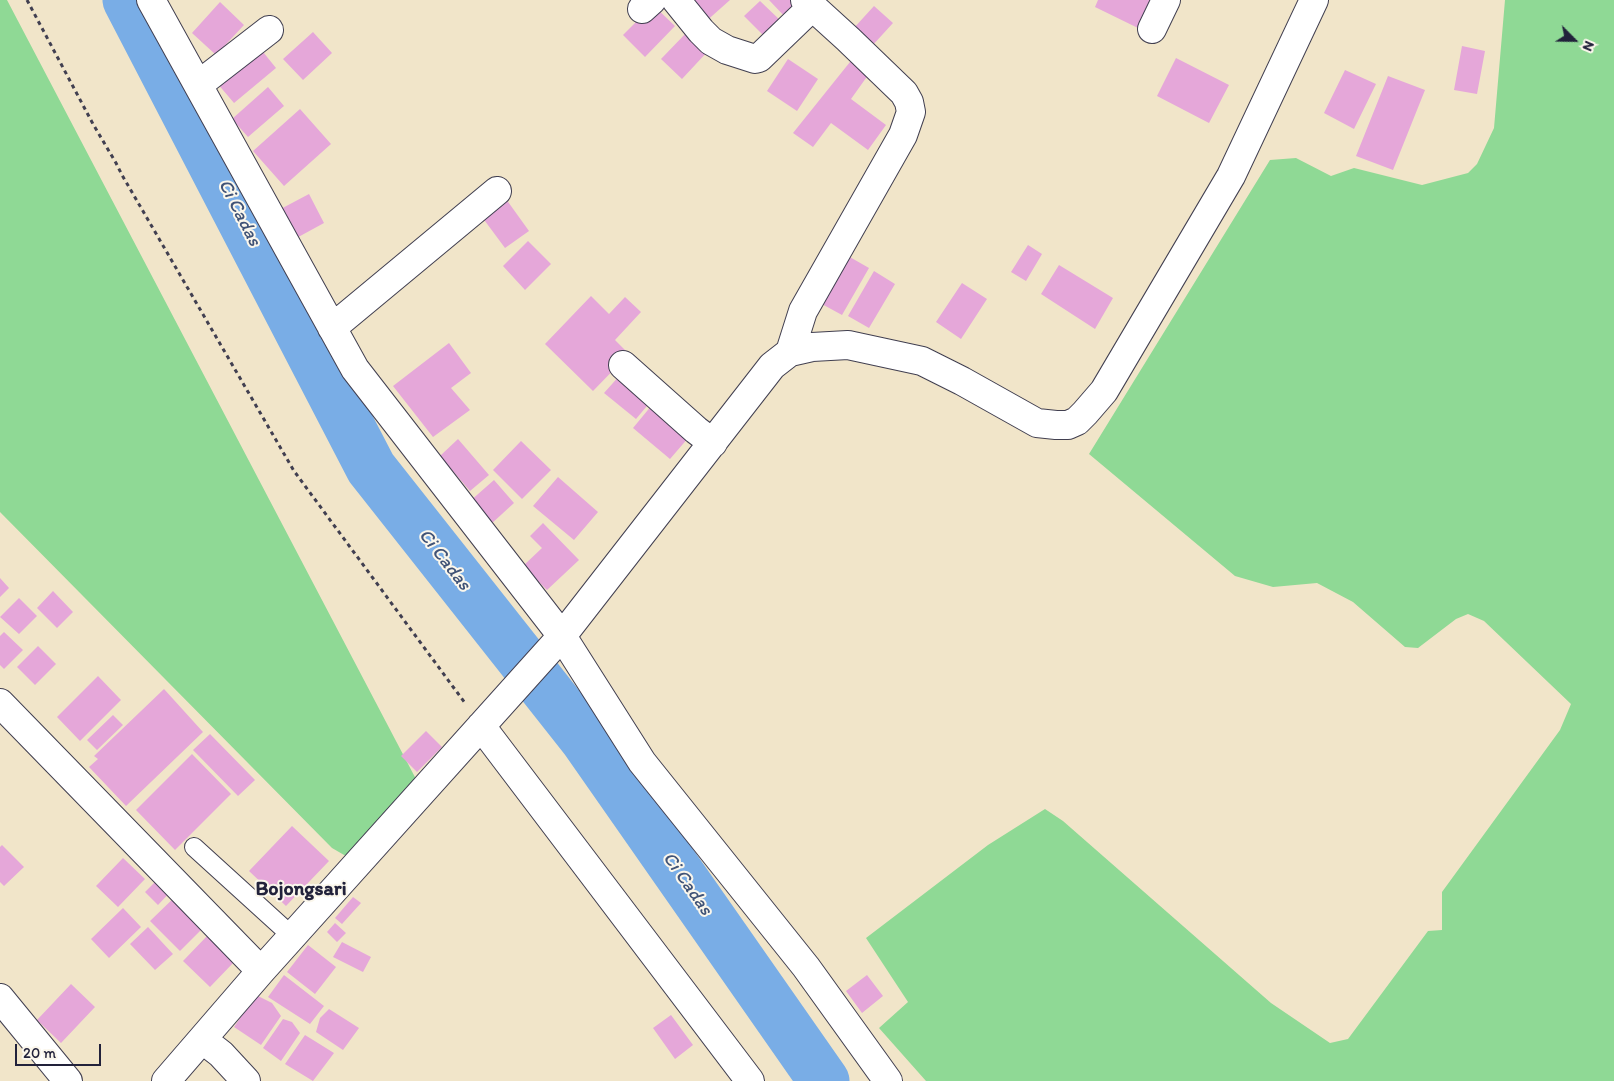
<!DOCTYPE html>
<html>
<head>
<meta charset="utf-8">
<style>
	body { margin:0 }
	#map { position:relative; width:1614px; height:1081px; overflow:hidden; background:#f1e5c9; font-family:Itim,sans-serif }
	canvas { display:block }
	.north { position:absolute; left:1549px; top:15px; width:50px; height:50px; -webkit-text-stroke:4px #fbf7ec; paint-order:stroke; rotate:113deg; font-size:14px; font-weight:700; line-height:20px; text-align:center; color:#22223b }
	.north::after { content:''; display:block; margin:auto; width:18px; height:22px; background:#22223b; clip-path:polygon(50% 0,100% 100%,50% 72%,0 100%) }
	.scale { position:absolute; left:15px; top:1044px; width:86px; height:22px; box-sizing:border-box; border:2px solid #22223b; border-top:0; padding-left:6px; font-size:15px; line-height:18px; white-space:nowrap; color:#22223b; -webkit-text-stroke:4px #fbf7ec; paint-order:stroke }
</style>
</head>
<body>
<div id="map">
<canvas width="1614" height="1081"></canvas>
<div class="north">N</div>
<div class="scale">20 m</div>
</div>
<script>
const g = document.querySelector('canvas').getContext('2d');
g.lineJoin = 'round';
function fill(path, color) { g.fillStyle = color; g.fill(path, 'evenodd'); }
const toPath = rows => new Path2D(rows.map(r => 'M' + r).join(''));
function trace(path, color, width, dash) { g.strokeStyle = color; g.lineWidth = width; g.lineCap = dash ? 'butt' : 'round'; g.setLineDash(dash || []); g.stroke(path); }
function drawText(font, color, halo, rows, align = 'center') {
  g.font = font + ' Itim,sans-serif'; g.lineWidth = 4; g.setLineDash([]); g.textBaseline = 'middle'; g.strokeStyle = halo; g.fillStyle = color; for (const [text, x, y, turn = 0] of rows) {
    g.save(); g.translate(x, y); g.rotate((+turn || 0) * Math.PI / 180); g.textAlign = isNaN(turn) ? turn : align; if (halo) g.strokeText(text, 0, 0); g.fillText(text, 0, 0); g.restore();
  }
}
fill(toPath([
	[0,0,7,0,417,781,351,859,332,848,0,512],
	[1505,0,1614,0,1614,1081,926,1081,879,1028,908,1002,866,938,988,845,1045,809,1063,821,1271,1003,1330,1043,1348,1039,1428,931,1442,930,1442,892,1560,730,1571,704,1484,621,1468,614,1456,619,1418,648,1405,647,1353,602,1317,583,1273,587,1235,576,1089,454,1270,160,1296,158,1331,176,1354,168,1422,185,1468,173,1477,164,1494,128]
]), '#8fd995');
trace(toPath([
	[128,0,371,468,585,739,824,1081]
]), '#79ade6', 51);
fill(toPath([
	[680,0,730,0,703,24],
	[769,0,794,0,801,7,788,20],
	[1098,0,1153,0,1140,29,1095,7],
	[760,1,782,22,766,38,744,16],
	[220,2,244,25,216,55,192,33],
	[653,5,675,26,645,57,623,35],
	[874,6,893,23,872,46,853,29],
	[688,31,709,50,682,79,661,59],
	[313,32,332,53,303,80,283,59],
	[1462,46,1485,51,1477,94,1454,90],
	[259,47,276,68,234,103,217,83],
	[854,57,871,71,851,99,886,125,868,150,831,123,813,147,793,133],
	[1176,58,1229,85,1209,123,1157,96],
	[788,59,818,79,797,111,767,91],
	[1345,70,1376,84,1354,129,1324,113],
	[1388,76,1425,90,1393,170,1356,156],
	[268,87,284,106,248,137,232,119],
	[300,109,331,144,284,186,253,151],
	[309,194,324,223,291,241,275,212],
	[506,199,529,231,505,248,482,217],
	[528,241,551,264,525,290,503,266],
	[1028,245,1042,254,1026,281,1011,272],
	[848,256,869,268,842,315,820,303],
	[1059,265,1113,298,1095,329,1041,294],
	[874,271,895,284,869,328,848,316],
	[962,283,987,299,961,339,936,322],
	[591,296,609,314,625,297,641,312,615,340,629,354,593,391,545,344],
	[449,343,471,373,451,388,470,410,433,437,393,386],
	[621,374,652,400,636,419,604,393],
	[652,405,689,437,670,459,633,428],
	[458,439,489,475,470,491,440,456],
	[521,441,551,470,522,499,493,470],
	[558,477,598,512,574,540,533,506],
	[494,480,514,503,490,525,469,502],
	[543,523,579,560,547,590,523,566,542,548,530,536],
	[0,578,9,588,0,597],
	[53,591,73,612,57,628,37,608],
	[19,598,37,616,19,634,0,617],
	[4,632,23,650,4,669,0,665,0,636],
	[38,646,56,664,35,685,17,667],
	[98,676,121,700,80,741,57,717],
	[164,689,203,732,126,806,89,767,98,759,94,756],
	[113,715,123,725,97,750,87,740],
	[426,731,442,747,417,772,401,756],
	[210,734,255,780,238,796,193,750],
	[192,754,231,794,175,850,136,810],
	[292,826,329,861,286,906,249,871],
	[2,845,24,867,4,886,0,882,0,847],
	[123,858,145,879,118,907,96,886],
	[160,877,173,889,158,905,145,892],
	[179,893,208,923,180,951,150,921],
	[353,897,361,903,342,924,335,918],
	[123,908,141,927,109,958,91,939],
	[335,923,346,933,337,942,327,932],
	[148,927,173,954,155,970,130,944],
	[208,935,234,962,210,987,183,961],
	[342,942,371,957,363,972,333,957],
	[308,945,336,967,315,994,287,972],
	[284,975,324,1006,310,1024,268,997],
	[867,975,883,996,862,1013,846,991],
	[71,984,95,1007,61,1043,37,1020],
	[256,995,272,1003,281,1016,261,1045,234,1027],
	[329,1009,359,1028,343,1050,316,1032,320,1018],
	[671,1015,693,1045,675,1059,653,1028],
	[283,1019,292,1022,300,1033,281,1061,263,1048],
	[305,1035,334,1053,313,1081,285,1064]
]), '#e5a7d9');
const service = toPath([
	[194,847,293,937]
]);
const minor = toPath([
	[151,0,355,369,562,636,642,762,806,967,888,1081],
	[676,0,701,31,711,41,727,50,755,59,759,58,812,7],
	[642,9,652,0],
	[1152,29,1166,0],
	[198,85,269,30],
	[332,328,497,191],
	[790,352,803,311,903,135,911,112,909,102,904,93,848,39,805,0],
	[623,365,696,430,713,443],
	[0,703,261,971],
	[481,726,750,1081],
	[0,998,68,1081],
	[203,1040,221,1054,246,1081],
	[166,1081,261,971,562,636,772,366,790,352,812,347,848,345,922,361,962,381,1037,423,1056,425,1068,425,1077,421,1085,413,1104,391,1231,176,1314,0]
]);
trace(service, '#413f50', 20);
trace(minor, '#413f50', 30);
trace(toPath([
	[27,0,93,124,116,163,122,175,294,471,465,703]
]), '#413f50', 3, [4, 4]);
trace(service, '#fff', 18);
trace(minor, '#fff', 28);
drawText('italic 19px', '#405377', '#fbf7ec', [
	["Ci Cadas",239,213,63],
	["Ci Cadas",444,560,52],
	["Ci Cadas",687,884,55]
]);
drawText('bold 20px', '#22223b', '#fbf7ec', [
	["Bojongsari",301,890]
]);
</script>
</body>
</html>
